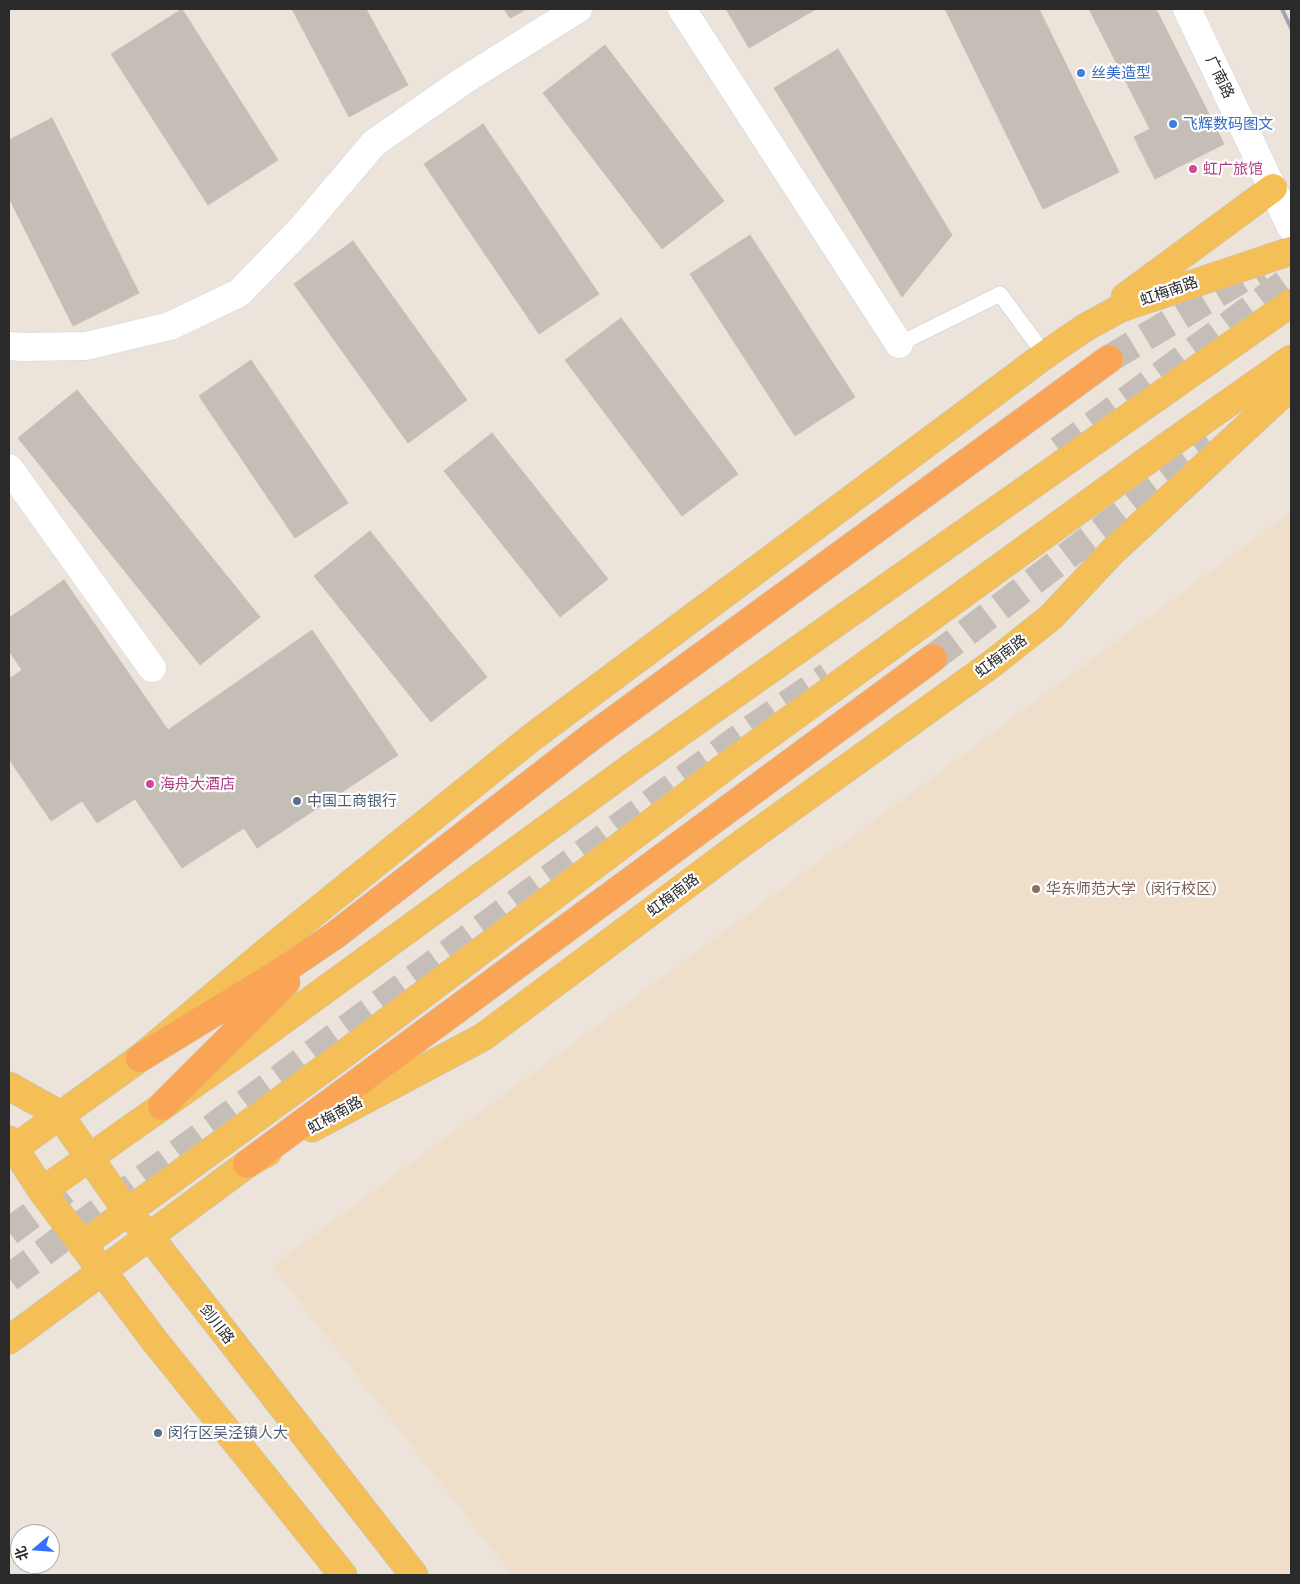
<!DOCTYPE html>
<html>
<head>
<meta charset="utf-8">
<style>
	body { margin:0 }
	#map { position:relative; width:1300px; height:1584px; overflow:hidden; background:#ece3db; font-family:Ubuntu,"Noto Sans SC",sans-serif }
	canvas { display:block }
	.frame { position:absolute; inset:0; border:10px solid #2a2a2a; pointer-events:none }
	.north { position:absolute; left:10px; top:1524px; width:50px; height:50px; box-sizing:border-box; background:#fff; border:1px solid #aaa; border-radius:50%; rotate:252deg; font-size:14px; font-weight:700; line-height:20px; text-align:center; color:#2a2a2a }
	.north::after { content:''; display:block; margin:auto; width:18px; height:22px; background:#3571ff; clip-path:polygon(50% 0,100% 100%,50% 72%,0 100%) }
</style>
</head>
<body>
<div id="map">
<canvas width="1300" height="1584"></canvas>
<div class="frame"></div>
<div class="north">北</div>
</div>
<script>
const g = document.querySelector('canvas').getContext('2d');
g.lineJoin = 'round';
function fill(path, color) { g.fillStyle = color; g.fill(path, 'evenodd'); }
const toPath = rows => new Path2D(rows.map(r => 'M' + r).join(''));
function trace(path, color, width, dash) { g.strokeStyle = color; g.lineWidth = width; g.lineCap = dash ? 'butt' : 'round'; g.setLineDash(dash || []); g.stroke(path); }
function drawText(font, color, halo, rows, align = 'center') {
  g.font = font + ' Ubuntu,"Noto Sans SC",sans-serif'; g.lineWidth = 4.5; g.setLineDash([]); g.textBaseline = 'middle'; g.strokeStyle = halo; g.fillStyle = color; for (const [text, x, y, turn = 0] of rows) {
    g.save(); g.translate(x, y); g.rotate((+turn || 0) * Math.PI / 180); g.textAlign = isNaN(turn) ? turn : align; if (halo) g.strokeText(text, 0, 0); g.fillText(text, 0, 0); g.restore();
  }
}
fill(toPath([
	[1291,512,1291,1575,512,1575,272,1266]
]), '#efdfca');
const building = toPath([
	[182,9,278,160,208,205,111,54,182,9],
	[292,9,366,9,408,85,349,117,292,9],
	[504,9,527,9,510,18,504,9],
	[726,9,816,9,749,48,726,9],
	[945,9,1039,9,1119,172,1043,209,945,9],
	[1089,9,1156,9,1224,144,1155,179,1134,137,1150,129,1089,9],
	[605,45,724,201,662,249,543,93,605,45],
	[838,49,952,235,902,297,774,88,838,49],
	[52,118,139,293,73,326,9,198,9,140,52,118],
	[483,124,599,294,539,334,424,164,483,124],
	[750,235,855,397,795,436,690,274,750,235],
	[353,241,467,400,408,443,294,284,353,241],
	[621,318,738,474,682,516,565,360,621,318],
	[251,360,348,503,295,538,199,396,251,360],
	[77,390,260,617,200,665,18,438,77,390],
	[492,433,608,579,560,617,444,471,492,433],
	[370,531,487,677,431,722,314,576,370,531],
	[64,580,168,730,312,630,398,755,257,848,244,828,182,868,135,799,97,823,82,801,51,821,9,759,9,679,22,670,9,651,9,618,64,580]
]);
fill(building, '#c4beb7');
trace(building, '#c8bfb5', 1);
trace(toPath([
	[1109,359,1260,268],
	[1059,450,1291,279],
	[933,658,1212,445],
	[9,1232,68,1188],
	[9,1278,751,729,828,676]
]), '#c5beb8', 28, [28, 14]);
const service = toPath([
	[899,344,1000,294,1045,355]
]);
const minor = toPath([
	[682,9,899,344],
	[9,346,23,347,86,346,170,326,239,293,302,228,374,143,463,81,578,9],
	[9,468,152,668]
]);
const tertiary = toPath([
	[1187,9,1291,227]
]);
const primary = toPath([
	[1125,297,1273,188],
	[9,1086,59,1114,128,1213,150,1237,414,1575],
	[312,1128,483,1037,744,842,993,663,1051,617,1112,552,1291,386],
	[9,1140,42,1191,154,1340,343,1575],
	[9,1152,140,1058,271,948,531,738,1045,355,1086,327,1121,308,1291,251],
	[42,1191,245,1048,637,763,1291,303],
	[82,1245,344,1054,737,758,1166,447,1291,359],
	[9,1340,247,1164,268,1152]
]);
const trunk = toPath([
	[140,1058,279,973,334,936,591,737,1109,359],
	[162,1106,286,982],
	[247,1164,933,658]
]);
trace(service, '#d0d6e3', 17);
trace(minor, '#d0d6e3', 29);
trace(tertiary, '#d0d6e3', 29);
trace(primary, '#c3c3c3', 29);
trace(trunk, '#c3c3c3', 29);
trace(service, '#fff', 15);
trace(minor, '#fff', 28);
trace(tertiary, '#fff', 28);
trace(primary, '#f5bf58', 28);
trace(trunk, '#faa556', 28);
trace(toPath([
	[1282,9,1291,28]
]), '#9ea3b5', 4);
for (const [x, y, r, color] of [
	[1081,73,5,"#3f7fe0"],
	[1173,124,5,"#3f7fe0"],
	[1193,169,5,"#d1479c"],
	[150,784,5,"#d1479c"],
	[297,801,5,"#5c6f8a"],
	[1036,889,5,"#8d6e63"],
	[158,1433,5,"#5c6f8a"]
]) { const dot = new Path2D(); dot.arc(x, y, r, 0, 2 * Math.PI); g.fillStyle = color; g.fill(dot); trace(dot, '#fff', 2); }
drawText('15px', '#366cbe', '#fff', [
	["丝美造型",1091,73],
	["飞辉数码图文",1183,124]
], 'left');
drawText('15px', '#2a2a2a', '#fff', [
	["广南路",1220,77,64],
	["虹梅南路",1169,291,-19],
	["虹梅南路",1001,656,-37],
	["虹梅南路",673,895,-37],
	["虹梅南路",335,1115,-29],
	["剑川路",217,1324,52]
]);
drawText('15px', '#b23c85', '#fff', [
	["虹广旅馆",1203,169],
	["海舟大酒店",160,784]
], 'left');
drawText('15px', '#4e5e75', '#fff', [
	["中国工商银行",307,801],
	["闵行区吴泾镇人大",168,1433]
], 'left');
drawText('15px', '#785e54', '#fff', [
	["华东师范大学（闵行校区）",1046,889]
], 'left');
</script>
</body>
</html>
